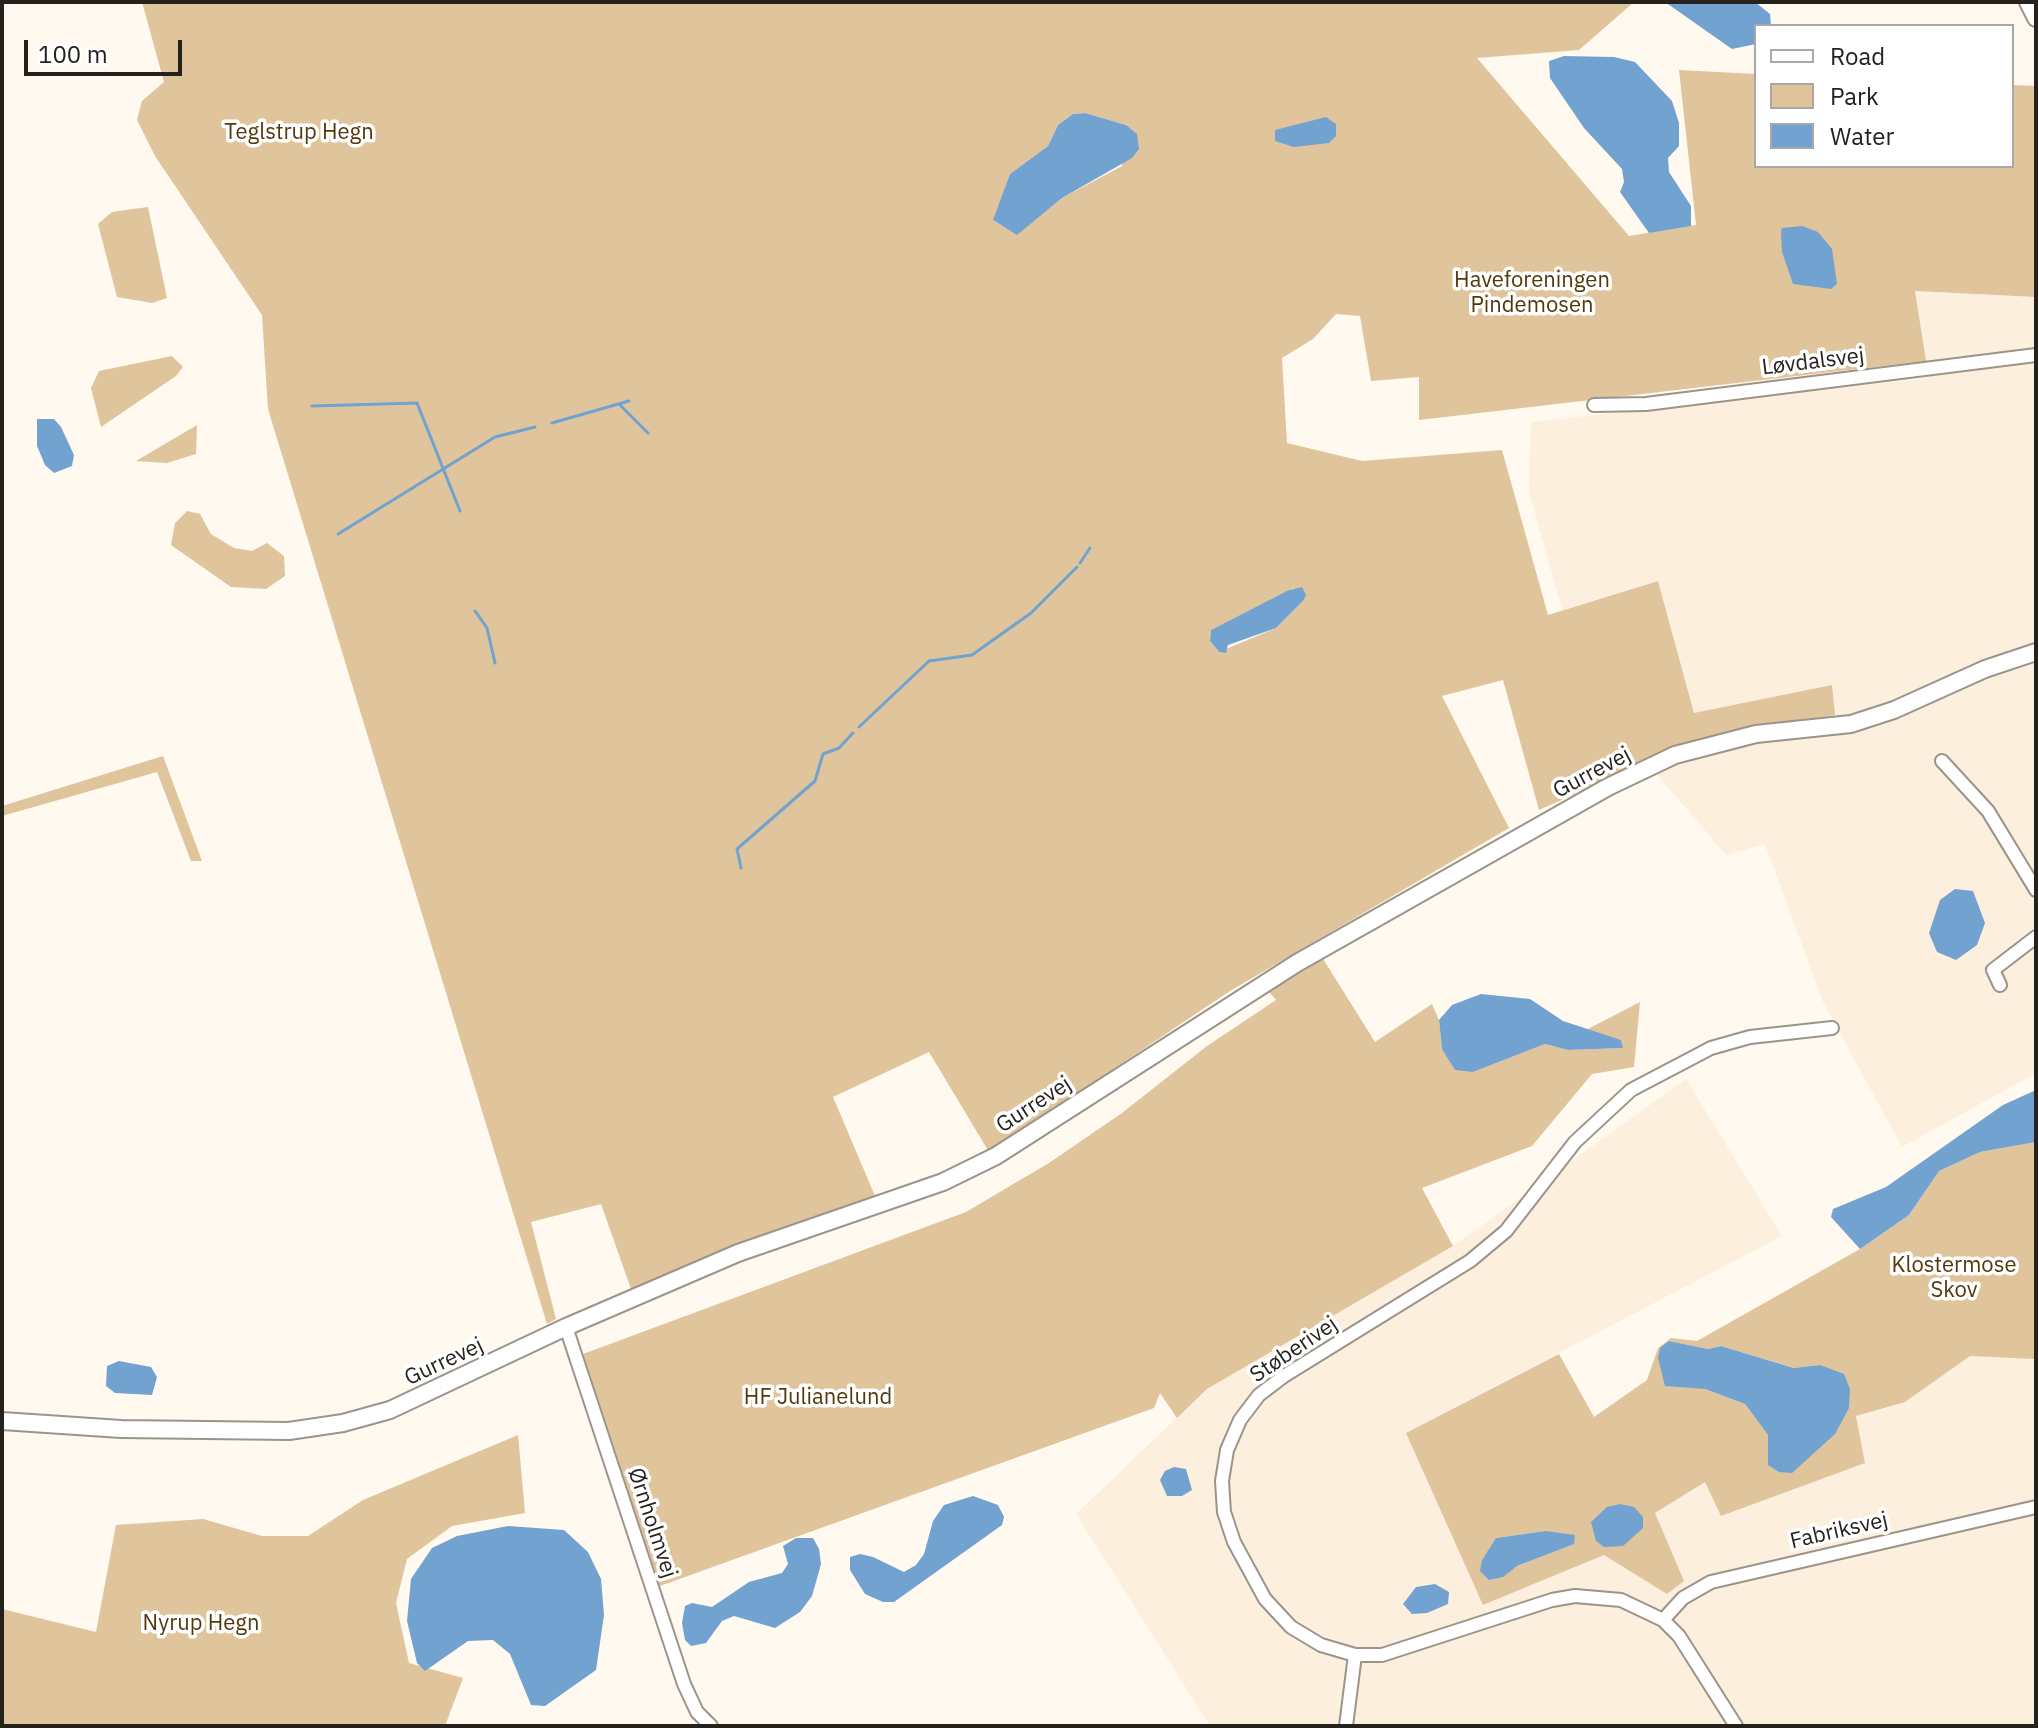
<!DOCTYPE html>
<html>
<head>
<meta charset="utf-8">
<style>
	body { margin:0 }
	#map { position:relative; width:2038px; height:1728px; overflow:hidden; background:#fff9f0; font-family:"IBM Plex Sans",sans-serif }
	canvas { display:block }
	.frame { position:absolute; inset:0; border:4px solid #25221e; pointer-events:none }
	.legend { position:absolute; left:1754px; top:24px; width:260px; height:144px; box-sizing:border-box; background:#fff; border:2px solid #a8a7a5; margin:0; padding:10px 14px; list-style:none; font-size:24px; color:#25221e }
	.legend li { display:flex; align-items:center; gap:16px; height:40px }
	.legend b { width:40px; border:2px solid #a8a7a5 }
	.scale { position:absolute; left:24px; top:40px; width:158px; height:36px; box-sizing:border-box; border:4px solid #25221e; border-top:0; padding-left:10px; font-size:24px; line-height:28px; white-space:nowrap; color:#25221e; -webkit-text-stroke:6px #fff; paint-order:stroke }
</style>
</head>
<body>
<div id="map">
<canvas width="2038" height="1728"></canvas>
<div class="frame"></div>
<ul class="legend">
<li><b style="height:10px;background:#fff"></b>Road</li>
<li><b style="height:22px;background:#e0c49c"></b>Park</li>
<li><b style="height:22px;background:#72a2cf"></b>Water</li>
</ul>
<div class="scale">100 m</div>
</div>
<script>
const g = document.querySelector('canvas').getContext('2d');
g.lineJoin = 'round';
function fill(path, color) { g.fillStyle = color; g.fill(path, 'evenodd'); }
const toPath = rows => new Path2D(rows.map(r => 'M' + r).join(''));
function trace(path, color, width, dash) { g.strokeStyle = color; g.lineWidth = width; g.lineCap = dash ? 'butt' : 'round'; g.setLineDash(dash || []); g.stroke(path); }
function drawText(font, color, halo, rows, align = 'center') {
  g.font = font + ' "IBM Plex Sans",sans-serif'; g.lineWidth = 7; g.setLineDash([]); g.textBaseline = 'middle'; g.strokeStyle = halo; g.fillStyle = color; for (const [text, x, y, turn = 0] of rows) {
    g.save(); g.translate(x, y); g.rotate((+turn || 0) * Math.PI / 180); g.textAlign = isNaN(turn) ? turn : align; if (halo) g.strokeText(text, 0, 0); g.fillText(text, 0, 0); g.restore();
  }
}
fill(toPath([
	[1915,291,2036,297,2036,1073,1902,1147,1823,1002,1765,844,1726,855,1655,772,1696,740,1834,715,1832,686,1694,713,1658,581,1562,610,1529,491,1531,422,1928,378],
	[1686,1079,1782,1236,1406,1433,1484,1605,1604,1555,1684,1581,1654,1514,1705,1481,1721,1516,1865,1462,1856,1416,1905,1402,1970,1356,2020,1356,2036,1359,2036,1726,1210,1726,1076,1514,1207,1389,1453,1246]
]), '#fcefde');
fill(toPath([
	[142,2,1634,2,1579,50,1477,58,1629,236,1696,225,1679,70,1756,74,1756,166,2012,166,2012,85,2036,86,2036,297,1915,291,1926,361,1419,420,1419,377,1371,381,1360,316,1336,314,1313,339,1282,358,1287,443,1362,461,1502,450,1548,615,1658,581,1694,713,1832,685,1835,715,1696,740,1539,810,1503,680,1442,696,1509,828,1230,991,989,1152,929,1052,833,1097,875,1196,631,1289,601,1204,531,1222,556,1319,547,1324,268,409,262,315,155,156,137,120,142,101,164,82],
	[1085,113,1126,125,1122,166,1062,198,1017,234,994,221,1010,174,1048,146,1058,125,1073,114],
	[1294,588,1303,601,1276,628,1219,652,1210,641,1211,630],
	[148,207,167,298,152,303,117,297,98,224,112,212],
	[172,356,183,367,176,376,101,427,91,388,99,371],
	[197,425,196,454,167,463,136,461],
	[187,511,200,514,211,534,234,548,252,551,267,543,284,556,285,576,266,589,231,587,171,545,175,523],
	[163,756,202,861,191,861,157,772,2,816,2,806],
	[1320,954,1375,1042,1432,1004,1439,1020,1442,1049,1473,1072,1545,1044,1568,1050,1622,1048,1621,1040,1586,1030,1640,1002,1634,1067,1592,1074,1532,1146,1422,1188,1453,1246,1207,1389,1177,1418,1160,1393,1154,1408,660,1586,583,1354,966,1212,1049,1163,1122,1113,1207,1046,1276,1000,1265,987],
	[2036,1142,2036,1359,1970,1356,1905,1402,1856,1416,1865,1463,1721,1516,1705,1482,1655,1513,1684,1581,1667,1594,1604,1555,1483,1605,1406,1433,1559,1354,1594,1417,1647,1380,1658,1348,1671,1338,1697,1341,1860,1249,1909,1215,1939,1171,1980,1152],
	[1669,1341,1708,1349,1721,1346,1795,1368,1820,1365,1768,1464,1768,1435,1745,1404,1705,1389],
	[1545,1531,1573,1544,1517,1566,1496,1538],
	[518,1435,525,1513,452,1526,407,1559,396,1603,409,1663,463,1678,445,1726,2,1726,2,1609,96,1632,116,1525,203,1519,262,1536,308,1536,363,1500]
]), '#e0c49c');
fill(toPath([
	[1665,2,1755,2,1770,14,1771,26,1756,26,1756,44,1732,49],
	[1564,56,1614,57,1635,62,1672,101,1679,123,1679,146,1668,158,1669,172,1691,206,1691,226,1649,233,1620,192,1624,182,1622,169,1584,128,1550,78,1549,61],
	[1085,113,1126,125,1137,134,1139,149,1132,158,1062,198,1017,235,993,220,1010,174,1048,146,1058,125,1073,114],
	[1326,117,1336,124,1336,136,1329,143,1294,147,1275,141,1275,130],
	[1802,226,1818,232,1832,249,1837,284,1831,289,1793,284,1782,252,1781,232,1782,228],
	[37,419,54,419,61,427,74,455,72,466,54,473,45,465,37,446],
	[1302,587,1306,595,1303,601,1276,628,1228,645,1226,653,1219,652,1210,641,1211,630,1289,590],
	[1955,889,1973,891,1985,923,1977,945,1956,960,1937,952,1929,933,1940,900],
	[1481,994,1530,999,1563,1021,1621,1040,1623,1048,1568,1050,1545,1044,1473,1072,1455,1070,1442,1049,1439,1020,1452,1005],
	[2036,1090,2036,1142,1980,1152,1939,1171,1909,1215,1860,1249,1831,1217,1833,1209,1886,1187,2003,1105],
	[1669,1341,1708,1349,1721,1346,1794,1368,1820,1365,1844,1374,1850,1389,1849,1408,1835,1434,1792,1473,1779,1472,1768,1465,1768,1435,1745,1404,1705,1389,1665,1386,1658,1358,1660,1348],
	[119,1361,151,1367,157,1377,152,1395,115,1393,106,1386,107,1366],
	[1174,1467,1186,1469,1192,1490,1182,1496,1167,1496,1160,1480,1165,1471],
	[973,1496,998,1505,1004,1517,1002,1525,894,1602,883,1602,865,1594,850,1570,850,1557,860,1554,873,1557,904,1572,916,1565,924,1554,933,1521,944,1505],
	[1620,1504,1634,1507,1643,1517,1643,1528,1623,1546,1604,1547,1596,1541,1591,1522,1607,1507],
	[508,1526,564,1530,588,1552,601,1579,604,1615,596,1670,545,1706,531,1705,510,1654,493,1640,468,1641,425,1671,417,1663,407,1621,411,1579,432,1548,457,1536],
	[1545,1531,1575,1535,1574,1544,1517,1566,1503,1577,1489,1580,1480,1571,1482,1560,1496,1538],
	[796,1538,813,1538,819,1549,821,1564,812,1596,800,1612,775,1628,734,1616,722,1621,706,1643,691,1646,685,1640,682,1623,685,1606,692,1603,712,1607,749,1582,782,1573,788,1564,783,1546],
	[1435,1584,1449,1592,1448,1604,1427,1613,1412,1614,1403,1604,1416,1587]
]), '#72a2cf');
trace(toPath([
	[620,405,648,433],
	[312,406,417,403,460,511],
	[552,423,629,401],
	[338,534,495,437,535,427],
	[1080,563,1090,548],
	[475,611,487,628,495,663],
	[859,727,929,661,972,655,1031,613,1077,567],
	[741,868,737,849,815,781,823,754,839,748,853,733]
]), '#72a2cf', 3);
const street = toPath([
	[1594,405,1646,404,2036,355],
	[1942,761,1988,811,2036,890],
	[2000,985,1993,970,2036,937],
	[566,1327,684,1684,697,1712,711,1726],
	[1663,1620,1683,1598,1711,1582,2036,1507],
	[1346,1726,1355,1655],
	[1736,1726,1679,1636,1663,1620,1621,1600,1575,1596,1552,1600,1382,1655,1355,1655,1321,1645,1291,1627,1265,1599,1234,1542,1224,1512,1222,1481,1227,1450,1240,1420,1259,1395,1284,1376,1470,1261,1506,1231,1575,1142,1631,1090,1711,1048,1750,1037,1832,1028]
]);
const secondary = toPath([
	[2028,2,2036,18],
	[2,1421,121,1429,289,1431,343,1423,390,1410,566,1327,738,1253,943,1182,996,1156,1297,963,1608,787,1675,755,1756,734,1851,724,1894,710,1985,669,2036,652]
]);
trace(street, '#9b948a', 16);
trace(secondary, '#9b948a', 20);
trace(street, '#fff', 12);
trace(secondary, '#fff', 16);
drawText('22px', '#52380b', '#fff', [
	["Teglstrup Hegn",299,133],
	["Haveforeningen",1532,281],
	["Pindemosen",1532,306],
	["Klostermose",1954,1266],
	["Skov",1954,1291],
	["HF Julianelund",818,1398],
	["Nyrup Hegn",201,1624]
]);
drawText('22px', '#25221e', '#fff', [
	["Løvdalsvej",1813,362,-7],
	["Gurrevej",1592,773,-28],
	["Gurrevej",1034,1105,-33],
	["Støberivej",1294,1350,-34],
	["Gurrevej",444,1362,-25],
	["Ørnholmvej",652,1523,72],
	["Fabriksvej",1839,1531,-13]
]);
</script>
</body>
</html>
